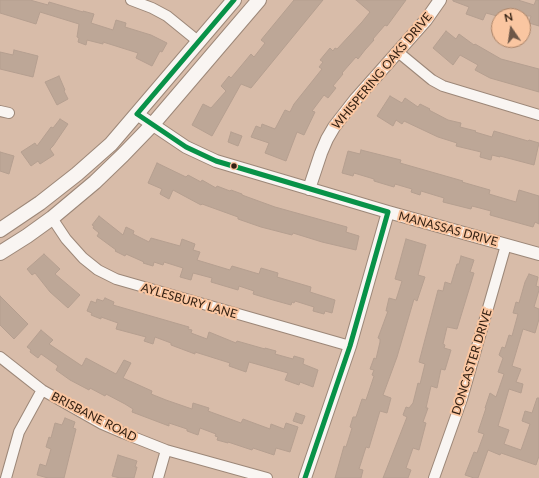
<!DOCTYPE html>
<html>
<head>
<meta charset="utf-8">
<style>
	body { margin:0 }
	#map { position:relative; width:539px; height:478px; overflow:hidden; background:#d8bca9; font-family:Lato,sans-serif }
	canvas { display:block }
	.north { position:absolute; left:491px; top:8px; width:40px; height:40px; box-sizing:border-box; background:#fac6a1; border:1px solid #ab8468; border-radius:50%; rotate:347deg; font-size:11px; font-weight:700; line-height:16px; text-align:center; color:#342113 }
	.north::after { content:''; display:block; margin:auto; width:14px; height:18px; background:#6d5748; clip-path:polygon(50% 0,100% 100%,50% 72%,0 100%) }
</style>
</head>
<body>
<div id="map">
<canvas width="539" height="478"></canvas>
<div class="north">N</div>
</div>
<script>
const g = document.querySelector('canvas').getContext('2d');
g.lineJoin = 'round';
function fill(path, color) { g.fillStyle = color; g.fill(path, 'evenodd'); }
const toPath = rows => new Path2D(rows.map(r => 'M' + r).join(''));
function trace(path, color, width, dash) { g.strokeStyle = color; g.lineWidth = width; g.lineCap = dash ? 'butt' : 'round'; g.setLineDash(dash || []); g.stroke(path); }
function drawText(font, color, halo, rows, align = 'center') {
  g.font = font + ' Lato,sans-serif'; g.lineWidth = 4; g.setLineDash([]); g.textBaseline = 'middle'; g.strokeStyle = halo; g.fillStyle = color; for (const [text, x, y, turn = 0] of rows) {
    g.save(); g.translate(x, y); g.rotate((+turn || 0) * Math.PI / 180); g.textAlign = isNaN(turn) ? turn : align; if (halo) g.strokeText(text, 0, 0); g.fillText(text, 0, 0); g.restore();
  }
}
const building = toPath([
	[0,0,30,0,48,5,49,2,83,12,83,11,94,14,91,23,113,30,116,20,126,23,125,27,151,35,167,43,162,52,160,51,152,66,136,58,138,53,103,42,103,44,87,40,86,45,78,42,79,38,77,37,79,24,40,12,36,24,0,13,0,0],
	[294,0,323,0,251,88,241,84,212,136,192,125,203,104,211,108,226,91,221,86,229,76,231,78,251,54,254,57,265,43,261,40,294,0],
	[356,0,406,0,387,26,385,25,373,39,374,40,365,50,358,59,356,57,342,73,343,74,333,86,336,88,328,98,324,95,312,111,315,112,304,135,297,132,286,161,265,153,269,143,251,137,256,126,261,128,262,124,275,129,285,110,290,112,294,104,322,69,319,67,323,62,320,60,330,48,333,51,335,48,337,49,362,22,370,12,356,0],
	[453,0,518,0,534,5,536,0,539,0,539,26,529,23,531,16,497,16,486,13,483,20,466,14,469,7,453,1,453,0],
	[446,31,456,39,459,34,474,45,475,44,501,59,539,69,539,92,490,78,475,70,478,65,460,55,453,65,433,48,446,31],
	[14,50,38,56,33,77,0,69,0,52,13,55,14,50],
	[59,76,65,90,64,91,68,99,57,105,45,82,59,76],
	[390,96,402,103,405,98,418,107,420,104,430,109,429,110,448,120,461,123,460,127,476,131,475,132,492,137,494,131,528,141,529,140,539,143,534,165,500,156,500,157,492,155,491,160,480,157,481,152,456,146,457,143,438,137,404,121,402,124,396,120,393,126,377,116,390,96],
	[60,119,68,124,53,146,50,149,54,155,40,164,38,161,31,166,21,152,35,143,37,146,51,127,53,128,60,119],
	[231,132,242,136,238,146,228,142,231,132],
	[361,150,401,160,400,163,463,181,462,182,490,190,489,194,516,202,519,190,539,196,539,224,535,222,533,227,490,215,491,211,472,206,471,209,443,202,444,198,421,191,420,195,411,192,412,189,395,184,394,187,374,181,374,179,354,173,353,176,342,173,348,151,360,154,361,150],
	[0,152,14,156,9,174,0,171,0,152],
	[157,163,186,177,188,175,201,182,202,180,216,188,217,186,230,191,231,190,242,194,242,195,275,207,347,227,346,232,359,236,356,250,322,242,293,233,292,235,261,227,238,219,238,217,202,204,201,205,173,190,169,199,160,194,162,189,148,183,157,163],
	[99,216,123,235,126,227,134,231,133,234,149,242,151,238,180,246,182,239,195,244,193,250,200,252,197,260,230,270,232,266,259,274,261,268,278,273,277,277,311,287,310,292,335,300,332,313,325,311,324,314,313,311,314,307,295,301,294,303,292,302,291,305,273,300,253,294,254,291,239,286,238,290,211,282,212,278,193,273,191,280,180,277,183,268,164,262,163,265,154,262,153,266,143,263,144,262,126,254,125,256,115,251,116,250,97,236,99,233,93,228,94,226,92,225,99,216],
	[406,239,426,245,418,275,425,277,417,301,414,299,397,357,383,395,391,398,387,413,380,411,369,448,366,447,359,469,363,470,361,478,335,478,344,446,346,447,352,428,350,427,353,417,356,417,362,399,366,400,374,376,372,375,374,370,370,369,374,358,376,359,380,342,380,339,378,338,388,311,386,311,389,298,396,300,402,281,395,279,406,239],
	[44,254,60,269,55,274,80,295,68,308,50,292,35,273,32,275,27,269,44,254],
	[461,256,474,260,470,272,474,273,457,329,447,327,443,344,445,345,444,348,451,350,445,370,441,369,437,388,431,386,426,408,428,408,423,422,426,423,419,450,413,448,406,468,411,470,408,478,383,478,407,417,403,415,406,407,409,408,413,403,418,383,420,384,425,364,419,362,438,290,443,291,445,282,451,284,457,264,459,264,461,256],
	[529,274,538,277,536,286,539,287,539,290,534,307,539,309,539,319,535,333,523,329,512,366,521,369,516,382,523,384,521,393,509,389,498,426,509,430,504,444,521,450,530,424,522,421,525,411,532,413,537,398,539,398,539,456,536,465,501,453,500,455,488,450,478,478,474,478,465,475,474,452,477,453,484,434,478,432,486,408,485,408,490,393,496,397,504,374,498,372,503,358,499,355,502,347,505,348,509,335,512,336,518,314,513,313,516,302,519,303,525,282,529,274],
	[0,296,28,324,14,339,0,325,0,296],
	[105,298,114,302,113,305,189,327,188,329,192,330,191,333,207,339,209,332,236,343,237,341,265,349,265,348,276,351,275,354,293,359,294,356,304,359,303,364,318,370,313,387,300,382,299,385,285,380,288,373,249,362,246,372,229,366,230,363,195,352,195,354,171,345,171,343,155,337,153,344,144,341,146,337,116,329,118,323,101,317,101,319,91,315,92,313,87,311,91,301,96,303,97,299,103,301,105,298],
	[41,330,53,340,49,344,82,366,86,358,116,374,124,360,131,363,123,378,152,391,151,394,166,400,192,409,193,403,209,408,208,411,241,423,243,419,270,429,271,424,284,429,286,423,298,427,290,452,276,448,274,455,253,448,252,450,228,442,228,443,217,440,218,437,215,436,216,434,200,428,198,435,187,431,187,429,169,423,169,426,132,412,133,409,125,404,106,394,105,396,90,388,89,390,70,380,56,370,58,366,41,354,38,358,30,352,31,350,27,347,41,330],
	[296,413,305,416,302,424,293,421,296,413],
	[65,418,75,422,73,428,76,429,64,478,48,478,37,475,40,464,46,466,51,449,46,447,49,437,51,438,55,423,62,425,65,418],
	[118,455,137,461,135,467,137,467,134,478,120,478,112,476,118,455]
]);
fill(building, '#bda797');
trace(building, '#b59f90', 1);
const minor = toPath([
	[131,0,152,8,167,16,199,42],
	[398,52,432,80,443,86,539,115],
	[0,111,9,113],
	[52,218,66,239,83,258,98,270,116,279,350,346],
	[0,357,42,390,102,424,123,433,166,450,267,478],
	[6,478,19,432,42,390],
	[158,478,166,450],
	[434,478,462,399,506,245]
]);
const tertiary = toPath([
	[137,114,186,147,216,161,388,212,539,254],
	[309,189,321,153,327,139,334,127,355,100,426,20,440,0],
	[305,478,350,346,388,212]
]);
const secondary = toPath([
	[0,230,40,203,77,174,111,144,234,0],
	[0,253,27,236,52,218,95,182,123,155,153,124,259,0]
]);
trace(minor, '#9c8778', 12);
trace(tertiary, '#9c8778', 14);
trace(secondary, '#9c8778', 16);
trace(minor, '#f9f5f2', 10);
trace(tertiary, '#f9f5f2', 12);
trace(secondary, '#f9f5f2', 14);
trace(toPath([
	[234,0,137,114,186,147,216,161,388,212],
	[305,478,350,346,388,212]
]), '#089248', 5);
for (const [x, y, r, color] of [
	[234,166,3.5,"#342113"]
]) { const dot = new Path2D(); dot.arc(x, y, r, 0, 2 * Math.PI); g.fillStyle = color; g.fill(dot); trace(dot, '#fac6a1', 1.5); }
drawText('12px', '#342113', '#fac6a1', [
	["WHISPERING OAKS DRIVE",382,71,-50],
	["MANASSAS DRIVE",448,229,15],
	["AYLESBURY LANE",189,301,16],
	["DONCASTER DRIVE",472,362,-73],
	["BRISBANE ROAD",94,417,27]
]);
</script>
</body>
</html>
